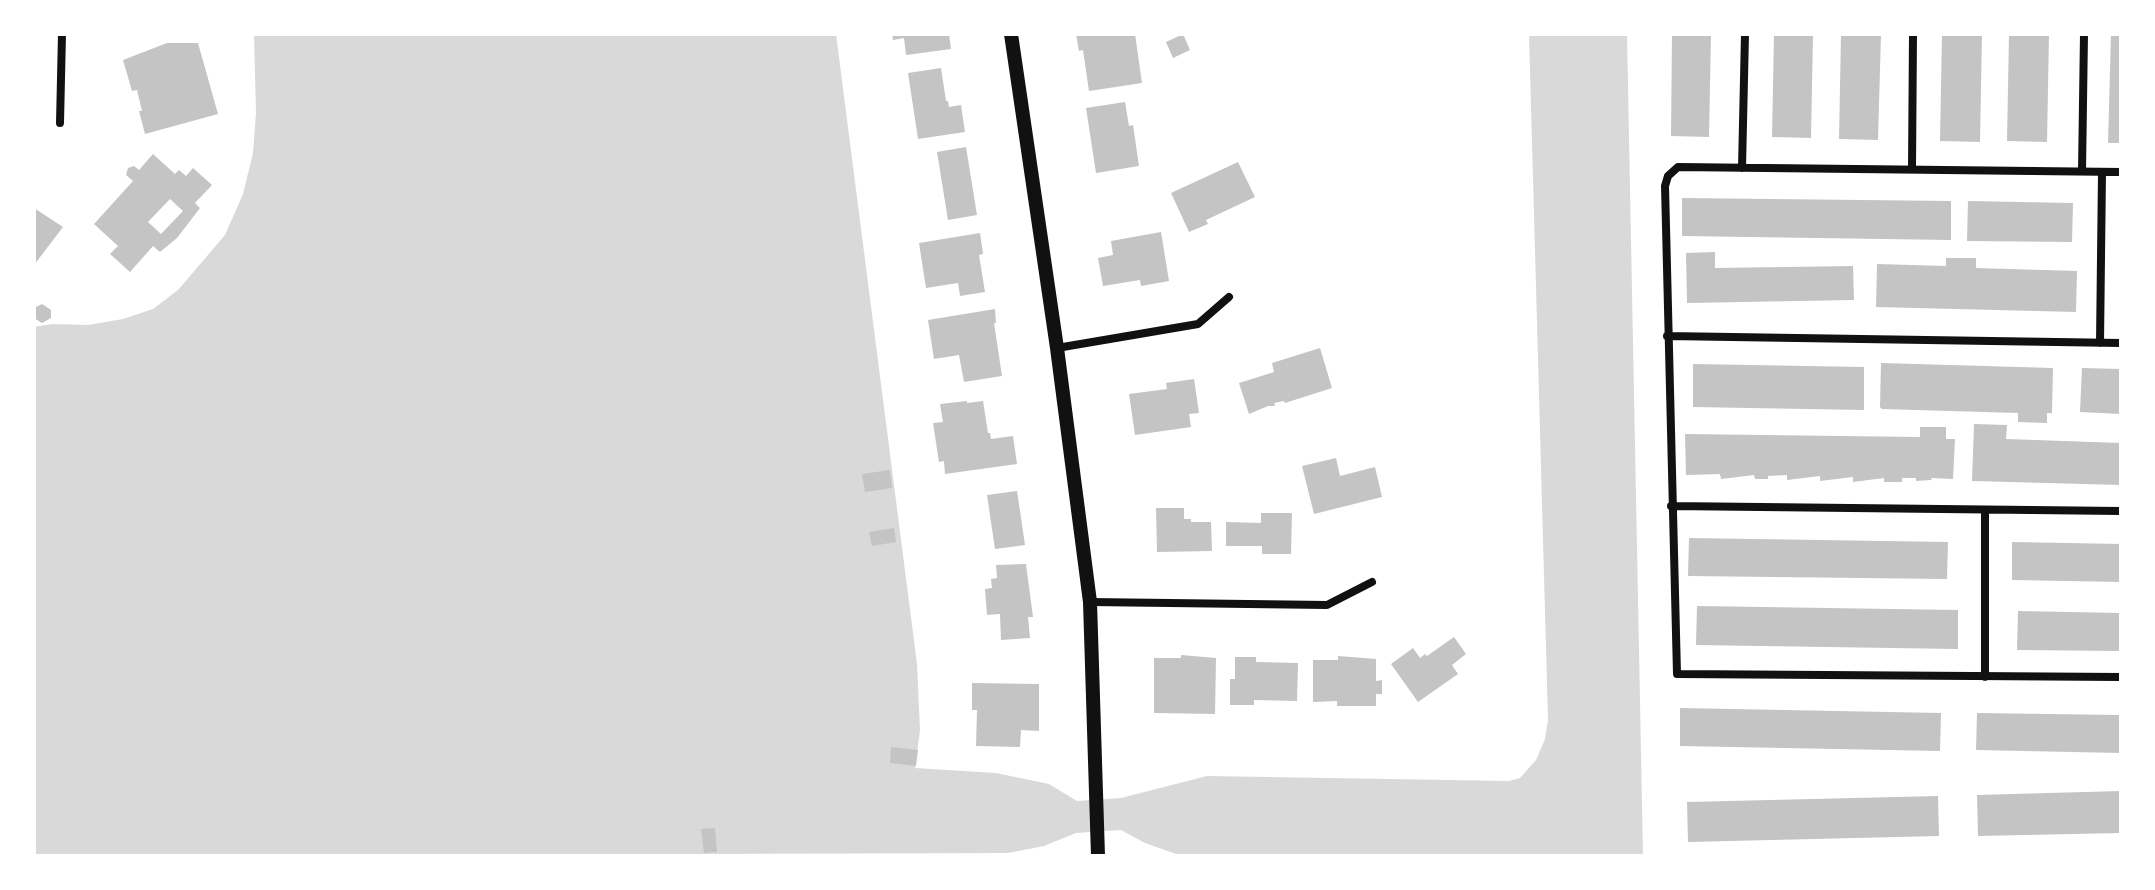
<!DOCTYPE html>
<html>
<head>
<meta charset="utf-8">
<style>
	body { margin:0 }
	#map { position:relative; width:2155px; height:890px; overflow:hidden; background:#fff; font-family:"Noto Sans",sans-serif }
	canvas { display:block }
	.frame { position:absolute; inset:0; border:36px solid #fff; pointer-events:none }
</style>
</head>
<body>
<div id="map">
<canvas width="2155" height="890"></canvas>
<div class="frame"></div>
</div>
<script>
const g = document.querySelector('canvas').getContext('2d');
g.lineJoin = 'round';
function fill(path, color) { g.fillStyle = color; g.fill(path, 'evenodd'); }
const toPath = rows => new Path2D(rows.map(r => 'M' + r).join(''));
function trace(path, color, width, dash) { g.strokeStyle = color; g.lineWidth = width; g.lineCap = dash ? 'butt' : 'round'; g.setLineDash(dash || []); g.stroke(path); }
fill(toPath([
	[254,34,836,34,917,664,920,730,915,768,996,773,1049,784,1077,801,1121,798,1207,776,1509,781,1520,778,1536,760,1545,739,1548,720,1529,34,1627,34,1643,856,1189,856,1179,855,1145,843,1121,830,1076,833,1044,846,1008,853,34,856,34,327,52,324,88,325,123,319,153,309,178,290,225,235,243,194,253,153,256,113]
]), '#d9d9d9');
fill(toPath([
	[892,34,949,34,951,49,906,55,904,38,893,40],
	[1076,34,1135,34,1142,83,1089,91,1083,50,1079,51],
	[1183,34,1190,50,1173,58,1166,42],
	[1672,34,1711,34,1709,137,1671,136],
	[1774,34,1813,34,1811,138,1772,137],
	[1841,34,1881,34,1878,140,1839,139],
	[1942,34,1982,34,1980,142,1940,141],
	[2009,34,2049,34,2047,142,2007,141],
	[2111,34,2121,34,2121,143,2108,143],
	[167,43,198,43,218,114,145,134,139,111,142,111,137,90,132,91,123,60],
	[941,68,946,101,948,101,949,107,961,105,965,132,918,139,908,73],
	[1125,102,1129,126,1133,125,1139,166,1096,173,1086,108],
	[966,147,977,215,948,220,937,152],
	[153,154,175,174,179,170,186,176,193,168,212,185,195,203,200,208,177,238,160,252,153,246,130,272,110,254,118,246,94,224,133,181,126,175,128,168,134,166,139,170],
	[170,199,183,211,161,234,148,222],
	[1238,162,1255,197,1206,220,1208,224,1189,232,1171,193],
	[1682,198,1951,201,1951,240,1682,236],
	[1968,201,2073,203,2072,242,1967,241],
	[34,208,63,227,34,265],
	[1161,232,1169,281,1141,286,1140,280,1103,286,1098,258,1113,255,1111,241],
	[980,233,983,254,979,255,985,292,960,296,958,283,926,288,919,243],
	[1715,252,1715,268,1853,266,1854,300,1687,303,1686,253],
	[1946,258,1976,258,1976,268,2077,271,2076,312,1876,307,1877,264,1946,266],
	[42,304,51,310,51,318,42,323,34,318,34,308],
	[995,309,996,323,994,323,1002,376,964,382,959,355,934,359,928,320],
	[1320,348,1332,388,1285,403,1284,401,1274,403,1275,406,1268,406,1249,414,1239,383,1274,372,1272,363],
	[1881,363,2053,368,2052,413,2047,413,2047,423,2018,422,2018,413,1882,409,1880,407],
	[1693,364,1864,367,1864,410,1693,407],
	[2082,368,2121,369,2121,414,2080,412],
	[1194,379,1199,413,1189,414,1191,427,1135,435,1129,394,1167,389,1166,383],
	[967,401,967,403,983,401,988,433,990,433,991,439,1013,436,1017,464,945,474,944,461,939,462,933,423,943,422,940,404],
	[1974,424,2007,425,2006,439,2121,443,2121,485,1972,481],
	[1920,427,1946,427,1946,439,1955,439,1953,479,1932,478,1931,480,1916,481,1916,478,1902,478,1902,482,1884,482,1884,478,1853,482,1853,477,1820,481,1820,476,1787,480,1787,475,1768,476,1768,479,1755,479,1754,475,1721,479,1720,474,1686,475,1685,434,1920,437],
	[1336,458,1340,476,1375,467,1382,497,1314,514,1302,466],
	[890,470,892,488,865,492,862,474],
	[1017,491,1025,545,995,549,987,495],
	[1156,508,1184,508,1184,519,1191,519,1191,522,1211,522,1212,551,1157,552],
	[1261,513,1292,513,1291,554,1262,554,1262,546,1226,546,1226,522,1261,523],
	[894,528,896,542,872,546,869,532],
	[1689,538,1948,542,1947,579,1688,576],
	[2012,542,2121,544,2121,582,2012,580],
	[1026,564,1033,617,1028,617,1030,638,1001,640,1000,614,987,615,985,589,992,588,991,579,997,578,996,565],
	[1697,606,1958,610,1958,649,1696,645],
	[2018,611,2121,613,2121,651,2017,650],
	[1454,637,1466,654,1452,665,1458,674,1418,702,1391,664,1413,648,1420,658,1425,654,1427,656],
	[1181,655,1216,658,1215,714,1154,713,1154,658,1181,658],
	[1338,656,1376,659,1376,681,1382,680,1382,694,1376,694,1376,706,1337,706,1337,701,1313,702,1313,660,1338,660],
	[1235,657,1256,657,1256,662,1298,663,1297,701,1254,700,1254,705,1230,705,1230,679,1235,679],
	[972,683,1039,684,1039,731,1021,730,1020,747,976,746,977,710,972,710],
	[1680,708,1941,713,1940,751,1680,746],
	[1977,713,2121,715,2121,753,1976,750],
	[891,747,918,750,916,766,890,763],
	[2121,791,2121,833,1978,836,1977,795],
	[1938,796,1939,836,1688,842,1687,802],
	[715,828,717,852,704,853,701,829]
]), '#c4c4c4');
trace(toPath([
	[60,123,62,34],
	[1742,168,1745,34],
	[1912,168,1913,34],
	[2082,171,2084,34],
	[2121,172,1678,167,1668,176,1665,186,1677,674,2121,677],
	[1667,336,2121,343],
	[2100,343,2102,172],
	[1057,348,1198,324,1229,297],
	[1671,506,2121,511],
	[1090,602,1327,605,1372,582],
	[1985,677,1985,511]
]), '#111', 8);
trace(toPath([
	[1011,34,1057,348,1090,602,1098,856]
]), '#111', 14);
</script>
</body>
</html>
